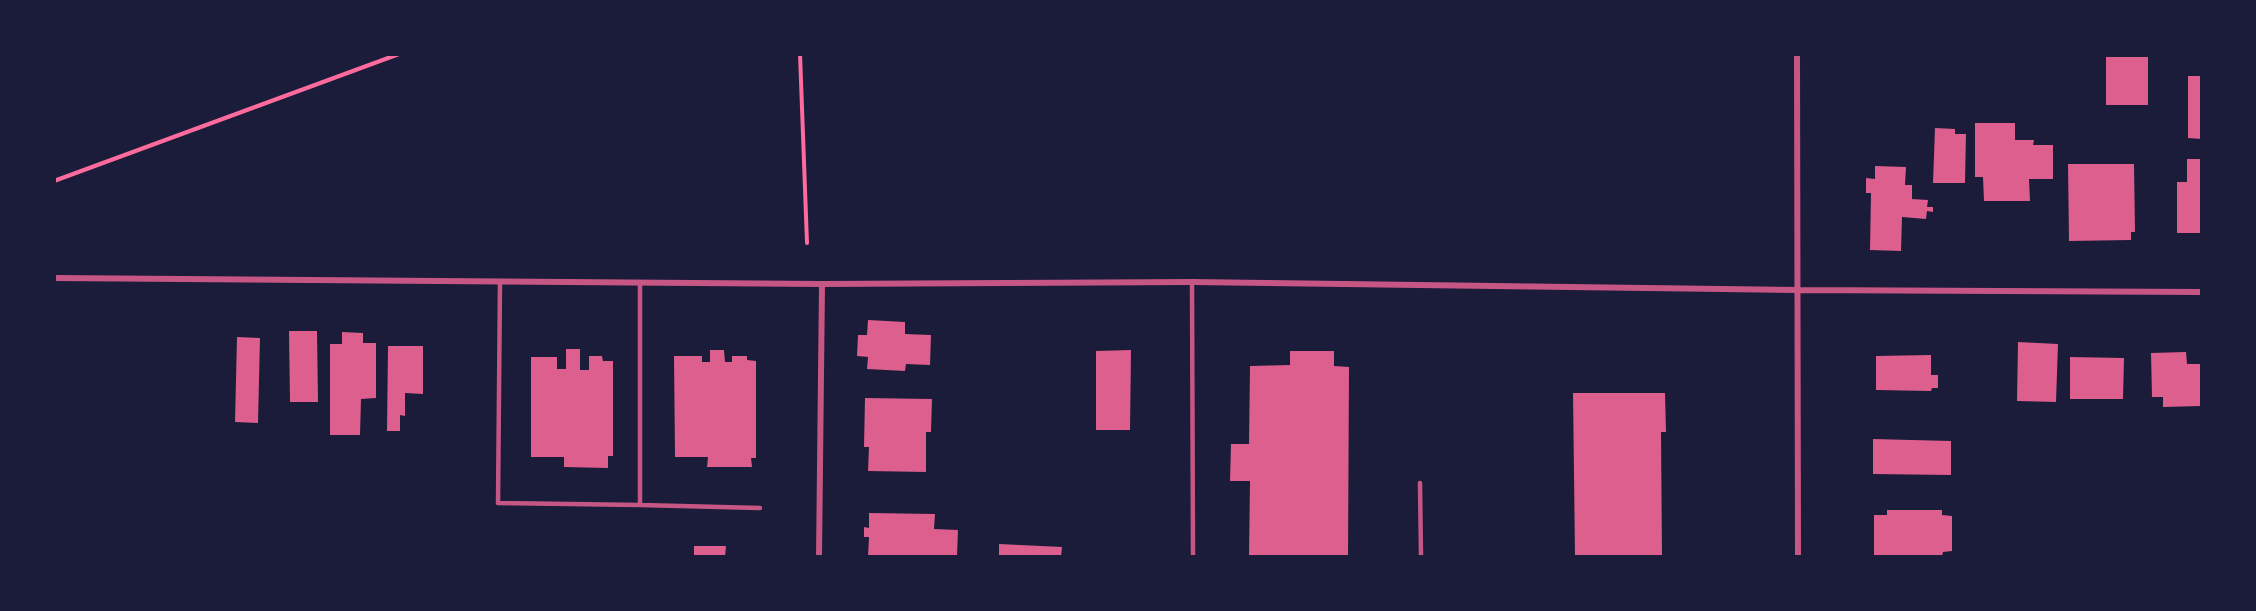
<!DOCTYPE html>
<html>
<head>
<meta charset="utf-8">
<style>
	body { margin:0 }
	#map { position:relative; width:2256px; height:611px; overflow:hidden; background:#1b1b3a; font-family:"Fira Sans Condensed",sans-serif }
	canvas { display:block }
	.frame { position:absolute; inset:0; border:56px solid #1b1b3a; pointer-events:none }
</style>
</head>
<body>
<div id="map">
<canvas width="2256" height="611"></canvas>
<div class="frame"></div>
</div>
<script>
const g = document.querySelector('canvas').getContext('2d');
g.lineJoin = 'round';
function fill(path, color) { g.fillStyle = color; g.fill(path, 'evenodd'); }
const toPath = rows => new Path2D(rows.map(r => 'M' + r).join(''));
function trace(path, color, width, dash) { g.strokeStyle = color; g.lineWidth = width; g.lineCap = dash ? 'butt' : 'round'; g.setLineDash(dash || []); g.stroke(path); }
fill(toPath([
	[2106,57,2148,57,2148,105,2106,105],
	[2188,76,2202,76,2202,139,2188,138],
	[1975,123,2015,123,2015,140,2034,140,2033,145,2053,145,2053,179,2029,179,2030,201,1984,201,1983,177,1975,177],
	[1935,128,1955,129,1955,134,1966,134,1965,183,1933,183],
	[2187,159,2202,159,2202,233,2177,233,2177,182,2187,182],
	[2068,164,2134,164,2135,232,2131,232,2131,240,2069,241],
	[1875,166,1906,167,1905,185,1912,185,1912,199,1928,200,1927,207,1933,207,1933,212,1927,211,1926,219,1902,217,1901,251,1870,250,1871,193,1866,193,1866,178,1875,179],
	[868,320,905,322,905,334,931,335,930,365,906,364,905,371,867,369,868,357,857,356,858,335,867,335],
	[289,331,317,331,318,402,290,402],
	[342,332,363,333,363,343,376,343,376,398,361,399,360,435,330,435,330,344,342,344],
	[237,337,260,338,258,423,235,422],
	[2018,342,2058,344,2056,402,2017,401],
	[388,346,423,346,423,394,405,393,405,416,400,415,400,431,387,431],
	[566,349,580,349,580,370,589,370,589,356,602,356,603,361,613,361,613,456,608,456,608,468,564,467,564,457,531,457,531,357,557,357,557,369,566,369],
	[710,350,724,350,725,362,732,362,732,356,747,356,747,360,756,361,756,458,751,458,752,467,707,467,708,457,675,457,674,356,702,356,702,362,710,362],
	[1131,350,1130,430,1096,430,1096,351],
	[1290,351,1334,351,1334,366,1349,367,1348,557,1249,557,1250,481,1230,481,1231,444,1249,444,1250,366,1290,365],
	[2186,352,2187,364,2202,364,2202,406,2163,407,2163,397,2152,397,2151,353],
	[1931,355,1931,375,1938,375,1938,388,1932,388,1931,391,1876,390,1876,356],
	[2070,357,2124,358,2123,399,2070,399],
	[1573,393,1665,393,1666,432,1661,432,1662,557,1575,557],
	[865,398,932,399,931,432,926,432,926,472,868,471,869,447,864,447],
	[1873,439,1951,441,1951,475,1873,474],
	[1887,510,1942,510,1942,515,1952,516,1952,551,1943,552,1942,557,1874,557,1874,515,1887,515],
	[869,513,935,514,934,529,958,530,957,556,868,557,869,537,864,537,864,527,869,528],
	[999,544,1062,547,1061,557,999,557],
	[694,546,726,546,725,557,694,557]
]), '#dd5f8e');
trace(toPath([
	[800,54,807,243],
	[54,181,399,54]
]), '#ff6b9d', 4);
trace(toPath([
	[500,281,498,503,640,505],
	[640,282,640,505,760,508],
	[1192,282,1193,557],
	[1420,483,1421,557]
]), '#c65784', 4.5);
trace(toPath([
	[1797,54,1798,557],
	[54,278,822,284,1192,282,1797,290,2202,292],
	[819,557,822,284]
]), '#c65784', 6);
</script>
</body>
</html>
